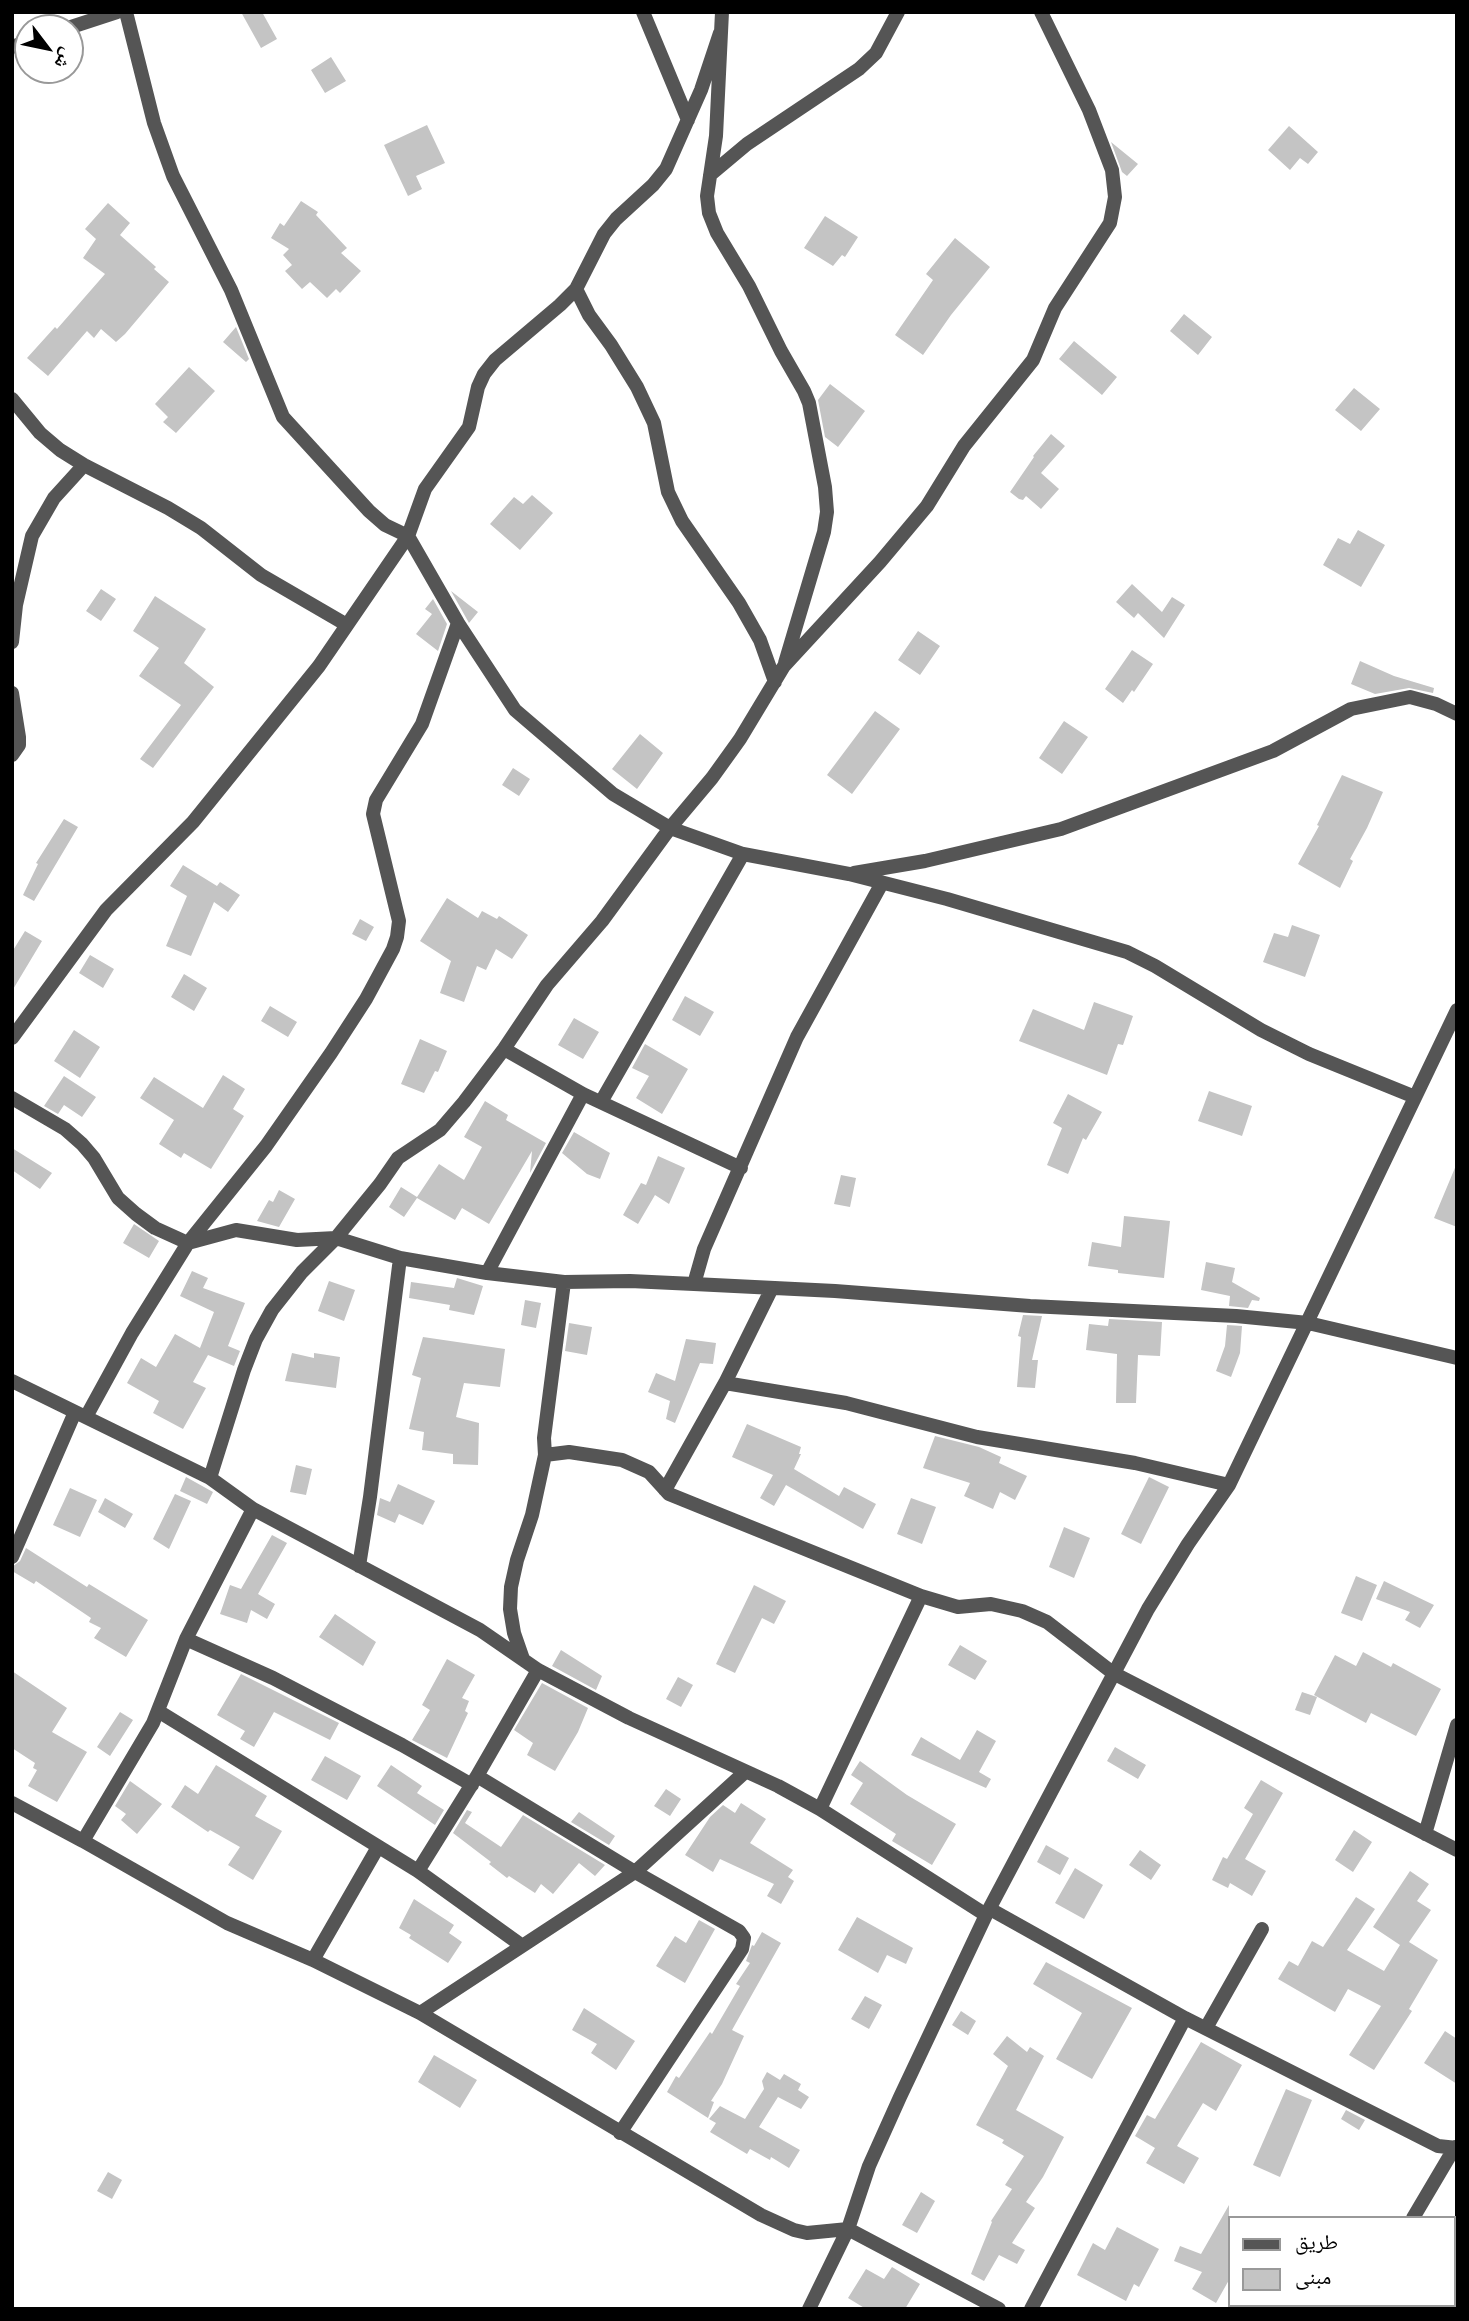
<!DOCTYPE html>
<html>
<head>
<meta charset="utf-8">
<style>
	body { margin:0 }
	#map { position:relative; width:1469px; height:2321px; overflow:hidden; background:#fff; font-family:"Noto Sans","Noto Naskh Arabic",sans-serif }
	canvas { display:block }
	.frame { position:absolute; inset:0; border:14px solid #000; pointer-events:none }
	.legend { position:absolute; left:1228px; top:2216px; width:228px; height:91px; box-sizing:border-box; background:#fff; border:2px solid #999; margin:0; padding:9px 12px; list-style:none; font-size:21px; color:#000 }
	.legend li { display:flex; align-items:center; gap:14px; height:35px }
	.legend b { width:35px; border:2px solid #999 }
	.north { position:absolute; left:14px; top:14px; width:70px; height:70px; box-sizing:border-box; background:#fff; border:2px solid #999; border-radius:50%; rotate:122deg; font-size:19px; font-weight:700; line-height:28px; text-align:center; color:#000 }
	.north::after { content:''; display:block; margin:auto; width:24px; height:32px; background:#000; clip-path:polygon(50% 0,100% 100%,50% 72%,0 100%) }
</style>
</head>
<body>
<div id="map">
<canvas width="1469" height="2321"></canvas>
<div class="frame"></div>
<ul class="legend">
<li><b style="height:9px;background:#555"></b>طريق</li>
<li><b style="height:19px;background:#c4c4c4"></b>مبنى</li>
</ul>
<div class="north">ش</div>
</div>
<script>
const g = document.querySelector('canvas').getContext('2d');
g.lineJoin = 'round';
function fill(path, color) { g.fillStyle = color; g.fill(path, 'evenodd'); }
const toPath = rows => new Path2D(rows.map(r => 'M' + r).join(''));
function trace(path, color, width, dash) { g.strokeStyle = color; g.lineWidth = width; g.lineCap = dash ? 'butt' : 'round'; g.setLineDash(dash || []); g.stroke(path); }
fill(toPath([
	[241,12,262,12,277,39,261,48],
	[331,57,346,81,325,93,311,70],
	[427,125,445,163,416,176,422,189,408,196,384,145],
	[1289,126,1318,152,1308,164,1300,158,1290,170,1268,150],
	[1111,142,1138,164,1127,176,1122,172],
	[301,201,318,212,316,215,347,248,341,253,361,271,340,293,336,289,327,298,310,282,302,289,285,271,292,265,283,255,289,249,271,238,280,223,284,226],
	[108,203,130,223,120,235,156,267,154,269,169,282,125,334,116,342,101,329,94,338,87,331,48,376,27,358,55,327,57,329,105,274,83,258,96,239,85,229],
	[825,216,858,237,845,257,842,255,833,266,804,248],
	[955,238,990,267,951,315,923,355,895,335,933,280,926,274],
	[1184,314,1212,337,1198,355,1170,331],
	[236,327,249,359,246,362,223,342],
	[1074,341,1117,377,1102,395,1059,359],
	[189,367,215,391,176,433,163,422,168,417,155,404],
	[830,384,865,411,838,447,825,437,818,400],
	[1354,388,1380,409,1361,431,1335,410],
	[1051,434,1065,446,1041,473,1059,489,1041,509,1026,496,1023,500,1019,499,1010,492,1034,457,1033,456],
	[532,495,553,513,520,550,490,524,514,497,523,504],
	[1358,530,1385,545,1361,587,1323,565,1338,538,1350,544],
	[1132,584,1162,612,1172,597,1185,605,1164,638,1138,613,1134,618,1116,602],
	[101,589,116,599,101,621,86,611],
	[451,591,478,612,469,623],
	[155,596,206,629,184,663,214,687,153,768,140,759,181,705,139,676,159,648,133,631],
	[433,599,447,624,438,651,416,634,432,614,425,609],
	[918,631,940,646,920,675,898,660],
	[1132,650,1153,664,1134,692,1132,690,1123,703,1105,689],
	[1360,661,1394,676,1434,688,1433,693,1409,688,1375,694,1351,684],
	[875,711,900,729,852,794,827,775],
	[1064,721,1088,737,1062,774,1039,758],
	[640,734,663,753,637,789,612,769],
	[513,768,530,779,519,796,502,785],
	[1342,775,1383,792,1367,828,1350,859,1353,861,1340,888,1298,864,1319,826,1317,825],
	[64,819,78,827,34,901,23,895,38,864,36,863],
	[183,865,217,886,220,882,240,895,228,912,214,902,191,956,166,946,187,896,170,886],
	[447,898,478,918,482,911,497,919,499,916,528,935,512,959,496,949,486,970,477,966,464,1002,440,993,451,961,420,941],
	[360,919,374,927,366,941,352,934],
	[1292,925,1320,935,1305,977,1263,962,1274,933,1288,937],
	[25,931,42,941,12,991,12,952],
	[90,955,114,969,103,988,79,973],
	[184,974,207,988,194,1011,171,997],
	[685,996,714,1012,700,1036,672,1020],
	[1094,1002,1133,1016,1123,1045,1118,1044,1107,1075,1019,1041,1033,1009,1084,1030],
	[270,1006,297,1022,288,1037,261,1021],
	[574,1018,599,1032,583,1059,558,1045],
	[74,1030,100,1047,80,1078,54,1061],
	[420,1039,447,1051,438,1072,435,1071,424,1093,401,1084],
	[645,1044,688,1069,662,1114,636,1098,649,1076,632,1068],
	[223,1075,245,1089,233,1109,244,1116,211,1169,184,1153,181,1158,159,1144,174,1120,140,1098,154,1077,203,1108],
	[64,1076,96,1097,82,1117,64,1105,58,1114,44,1106],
	[1209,1091,1252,1106,1242,1136,1198,1121],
	[1068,1094,1102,1112,1086,1140,1083,1138,1068,1174,1047,1165,1062,1128,1053,1123],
	[485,1101,508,1115,506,1120,546,1143,530,1173,532,1151,489,1224,462,1208,455,1220,417,1198,404,1217,389,1207,401,1187,417,1197,439,1164,464,1180,482,1147,464,1137],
	[574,1132,610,1153,600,1179,587,1174,562,1153],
	[12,1148,52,1173,40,1189,12,1170],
	[658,1156,685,1168,669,1204,655,1195,638,1224,623,1215,641,1183,646,1185],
	[1457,1163,1457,1227,1434,1218],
	[841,1175,856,1178,850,1207,834,1204],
	[279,1190,295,1199,279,1227,257,1221,269,1200,273,1202],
	[1124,1216,1170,1221,1164,1278,1118,1273,1118,1270,1088,1266,1092,1242,1121,1247],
	[134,1224,159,1241,149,1258,123,1243],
	[1206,1262,1235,1268,1232,1282,1260,1298,1259,1301,1252,1300,1248,1308,1229,1306,1230,1296,1201,1290],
	[192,1271,208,1278,203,1288,245,1303,228,1346,240,1351,234,1366,208,1355,193,1382,206,1388,183,1429,153,1413,159,1401,127,1383,141,1358,156,1367,175,1334,200,1348,214,1312,180,1296],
	[457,1278,483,1286,474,1315,449,1310,450,1305,409,1298,411,1282,454,1288],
	[329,1281,355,1290,344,1321,318,1311],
	[525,1300,541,1303,536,1328,521,1325],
	[1023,1315,1042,1316,1032,1360,1038,1360,1035,1388,1017,1387,1021,1337,1018,1336],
	[1109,1319,1162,1322,1160,1356,1138,1355,1136,1403,1116,1403,1117,1354,1086,1350,1089,1324,1108,1326],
	[569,1323,592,1327,587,1355,565,1351],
	[1227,1325,1242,1326,1240,1353,1231,1377,1216,1371,1225,1346],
	[423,1337,505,1349,500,1387,464,1383,456,1417,479,1423,478,1465,453,1464,453,1454,422,1450,424,1432,409,1429,421,1378,412,1375],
	[686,1339,716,1343,713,1364,700,1363,675,1423,666,1419,670,1401,648,1392,656,1373,675,1381],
	[292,1353,314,1358,314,1353,340,1357,336,1388,285,1381],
	[747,1424,801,1447,799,1454,801,1454,794,1469,839,1496,844,1487,876,1504,863,1529,786,1485,774,1506,760,1498,773,1475,732,1457],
	[935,1436,979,1447,1001,1457,999,1463,1027,1476,1015,1500,1000,1492,993,1509,964,1496,970,1483,923,1468],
	[296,1465,312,1469,306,1495,290,1492],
	[186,1477,213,1492,207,1504,180,1491],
	[1149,1477,1169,1487,1141,1544,1121,1534],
	[398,1484,435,1501,423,1525,399,1514,395,1523,377,1515,380,1498,390,1502],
	[70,1488,97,1500,80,1537,53,1525],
	[175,1494,191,1501,169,1549,153,1539],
	[105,1498,133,1514,125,1528,98,1512],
	[911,1498,936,1507,922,1544,897,1534],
	[1064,1527,1090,1538,1074,1578,1049,1567],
	[272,1535,287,1543,258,1594,275,1604,267,1619,251,1610,247,1623,220,1614,230,1585,241,1589],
	[26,1548,87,1587,89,1584,148,1620,126,1657,94,1638,101,1628,89,1622,91,1618,36,1581,34,1584,12,1571,12,1567,20,1561],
	[1356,1576,1377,1585,1362,1621,1341,1613],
	[1384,1581,1434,1605,1420,1628,1405,1620,1410,1612,1376,1599],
	[754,1585,786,1601,774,1624,762,1618,735,1673,716,1664],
	[335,1614,376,1642,363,1666,319,1637],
	[960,1645,987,1661,975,1680,948,1665],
	[561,1650,602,1676,596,1690,552,1666],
	[1363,1652,1391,1667,1393,1663,1441,1689,1416,1736,1371,1713,1366,1723,1314,1695,1335,1655,1356,1666],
	[447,1659,475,1675,462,1698,469,1701,465,1711,468,1713,447,1758,412,1740,430,1710,422,1705],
	[12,1671,67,1708,52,1732,87,1752,57,1802,28,1786,37,1770,33,1768,35,1763,12,1748],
	[241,1674,339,1723,330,1740,274,1712,254,1747,240,1739,245,1731,217,1715],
	[678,1677,693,1685,681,1707,666,1699],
	[542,1683,588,1708,578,1732,555,1771,527,1755,533,1743,514,1730],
	[1302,1692,1317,1697,1310,1715,1295,1710],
	[120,1712,133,1720,110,1756,97,1747],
	[977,1730,996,1741,979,1772,991,1779,986,1788,911,1755,921,1737,960,1760],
	[1115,1747,1146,1765,1138,1779,1107,1761],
	[325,1756,361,1776,347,1800,311,1780],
	[860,1761,907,1795,956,1824,932,1865,892,1841,896,1834,850,1804,863,1783,851,1775],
	[216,1765,267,1796,255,1816,282,1831,253,1880,228,1865,240,1847,210,1830,208,1832,171,1807,185,1785,198,1794],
	[391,1765,422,1786,417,1793,444,1810,435,1825,377,1786],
	[1261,1780,1283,1793,1245,1859,1266,1871,1252,1896,1230,1883,1228,1888,1212,1880,1223,1857,1227,1859,1253,1814,1244,1808],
	[130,1781,162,1804,137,1834,121,1820,126,1814,115,1806],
	[666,1789,681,1799,670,1816,654,1806],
	[741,1803,766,1819,750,1843,793,1870,788,1877,794,1881,781,1904,767,1896,774,1884,720,1859,713,1872,685,1855,710,1817,723,1805,735,1813],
	[467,1810,472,1812,465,1823,501,1847,523,1815,605,1865,595,1876,579,1863,553,1894,541,1884,535,1893,509,1876,507,1878,489,1864,491,1862,453,1833],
	[579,1812,615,1836,609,1845,571,1822],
	[1354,1830,1372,1842,1353,1872,1335,1860],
	[1046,1845,1069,1858,1060,1875,1037,1862],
	[1140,1850,1161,1865,1151,1880,1129,1865],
	[1075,1868,1103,1885,1084,1919,1055,1903],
	[1410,1871,1429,1884,1417,1901,1431,1910,1409,1942,1438,1960,1409,2009,1412,2011,1374,2070,1349,2055,1381,2006,1348,1989,1335,2012,1278,1979,1289,1961,1298,1966,1312,1941,1323,1947,1356,1897,1375,1909,1347,1950,1384,1971,1400,1945,1373,1927],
	[414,1899,454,1925,449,1933,462,1942,448,1963,409,1938,411,1935,399,1928],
	[857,1917,913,1948,906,1964,887,1955,878,1973,838,1950],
	[699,1920,715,1929,685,1983,656,1966,675,1936,686,1943],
	[762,1932,781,1943,732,2030,744,2036,722,2084,711,2101,714,2102,708,2118,667,2092,676,2076,679,2078,710,2032,712,2034,740,1986,736,1984,750,1963,746,1961,752,1945,754,1946],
	[1046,1962,1132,2008,1092,2079,1056,2059,1082,2013,1033,1984],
	[865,1996,882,2005,869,2029,851,2019],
	[584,2008,635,2041,616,2070,591,2053,597,2044,572,2030],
	[961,2011,976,2021,968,2035,952,2025],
	[1445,2031,1457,2039,1457,2084,1424,2063],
	[1007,2036,1027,2052,1030,2047,1044,2056,1016,2110,1064,2137,1043,2177,1026,2202,1035,2208,1012,2243,1025,2250,1017,2264,999,2255,984,2281,971,2274,992,2222,991,2221,1012,2189,1005,2185,1024,2156,1002,2143,1004,2140,976,2125,1008,2066,993,2054],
	[1201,2042,1242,2065,1216,2111,1203,2103,1177,2146,1199,2158,1184,2184,1146,2163,1155,2148,1135,2136,1147,2115,1155,2119],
	[434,2055,477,2080,460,2108,418,2082],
	[767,2072,780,2080,784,2074,801,2084,798,2090,809,2097,801,2109,778,2097,759,2127,800,2150,789,2168,771,2157,770,2160,750,2149,747,2154,710,2132,716,2123,709,2119,720,2106,745,2119,764,2089,762,2081],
	[1286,2089,1312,2100,1280,2177,1253,2165],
	[1346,2110,1365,2120,1359,2130,1341,2119],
	[108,2172,122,2180,112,2199,97,2191],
	[921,2192,935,2201,917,2233,902,2225],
	[1229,2205,1229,2280,1216,2303,1192,2289,1202,2272,1174,2261,1180,2246,1201,2254],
	[1117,2227,1159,2249,1139,2287,1134,2284,1126,2301,1077,2275,1093,2243,1105,2250],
	[892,2267,920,2284,905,2309,866,2309,848,2298,866,2269,884,2279]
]), '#c4c4c4');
trace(toPath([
	[126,12,154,123,173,176,231,290,283,417,369,511,385,525,408,536,458,623,515,710,613,794,670,828,743,854,849,874,947,899,1127,952,1155,966,1261,1030,1309,1054,1415,1097],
	[643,12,688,120],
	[722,12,716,136,707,196,709,213,717,233,749,286,781,351,804,391,809,403,825,487,827,512,824,532,785,663],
	[68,28,117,12],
	[12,47,28,41],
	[710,175,747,144,859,69,876,53,898,12],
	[576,289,589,315,611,345,637,387,654,423,668,492,682,521,739,603,760,640,775,682],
	[12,399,40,433,60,450,84,465,168,508,201,528,261,575,347,625],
	[12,642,16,605,32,536,54,498,84,465],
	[12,693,19,737,19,745,12,755],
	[854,873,925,861,1061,829,1273,751,1351,709,1410,697,1436,704,1457,714],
	[12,1038,106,910,193,822,319,666,408,536,425,489,469,427,478,387,484,374,495,360,560,305,576,289,604,234,616,219,653,185,666,169,701,90,720,33],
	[504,1049,583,1094,741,1168],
	[12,1098,65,1129,82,1144,94,1158,118,1198,136,1214,155,1228,188,1243,236,1230,297,1240,336,1238,400,1258,487,1273,564,1282,630,1281,694,1284,835,1291,1030,1306,1236,1316,1308,1323,1457,1358],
	[601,1102,743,854],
	[487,1273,583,1094],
	[564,1282,544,1438,545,1455,569,1452,622,1460,649,1472,669,1494,921,1596,958,1607,991,1604,1022,1611,1047,1622,1113,1673,1457,1850],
	[694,1284,704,1249,797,1037,882,883],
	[12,1381,210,1478,253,1509,480,1630,538,1670,629,1718,778,1786,820,1809,986,1915],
	[725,1383,846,1403,977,1437,1135,1463,1229,1485],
	[86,1417,132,1333,188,1243,266,1146,331,1053,366,999,393,949,397,937,399,921,373,814,376,800,422,724,458,623],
	[210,1478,244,1370,256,1339,272,1310,302,1272,336,1238,380,1184,398,1158,440,1130,464,1102,504,1049,547,985,602,921,670,828,712,778,740,739,784,666,880,562,927,506,964,446,1033,360,1055,308,1110,223,1115,197,1112,170,1089,110,1041,12],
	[665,1490,725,1383,772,1288],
	[12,1557,75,1412],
	[359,1566,370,1497,400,1258],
	[186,1639,273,1678,402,1745,472,1785],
	[523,1659,514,1633,510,1609,511,1587,517,1560,532,1515,545,1455],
	[158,1711,418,1871,477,1776,538,1670],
	[477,1776,635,1872,739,1931,744,1938,742,1949,620,2133],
	[12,1803,83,1841,227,1923,313,1960,420,2013,761,2215,794,2230,807,2233,848,2229,999,2309],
	[820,1809,921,1596],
	[1425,1834,1457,1725],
	[83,1841,153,1723,186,1639,253,1509],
	[418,1871,521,1945],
	[990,1909,1185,2018,1438,2146,1457,2148],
	[313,1960,378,1847],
	[420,2013,635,1872,745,1772],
	[1206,2028,1262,1929],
	[1413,2218,1455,2147],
	[809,2309,848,2229,869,2166,900,2097,986,1915,1148,1609,1188,1544,1229,1485,1457,1010],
	[1031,2309,1185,2018],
	[1360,2309,1362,2305]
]), '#555', 14);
</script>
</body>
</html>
